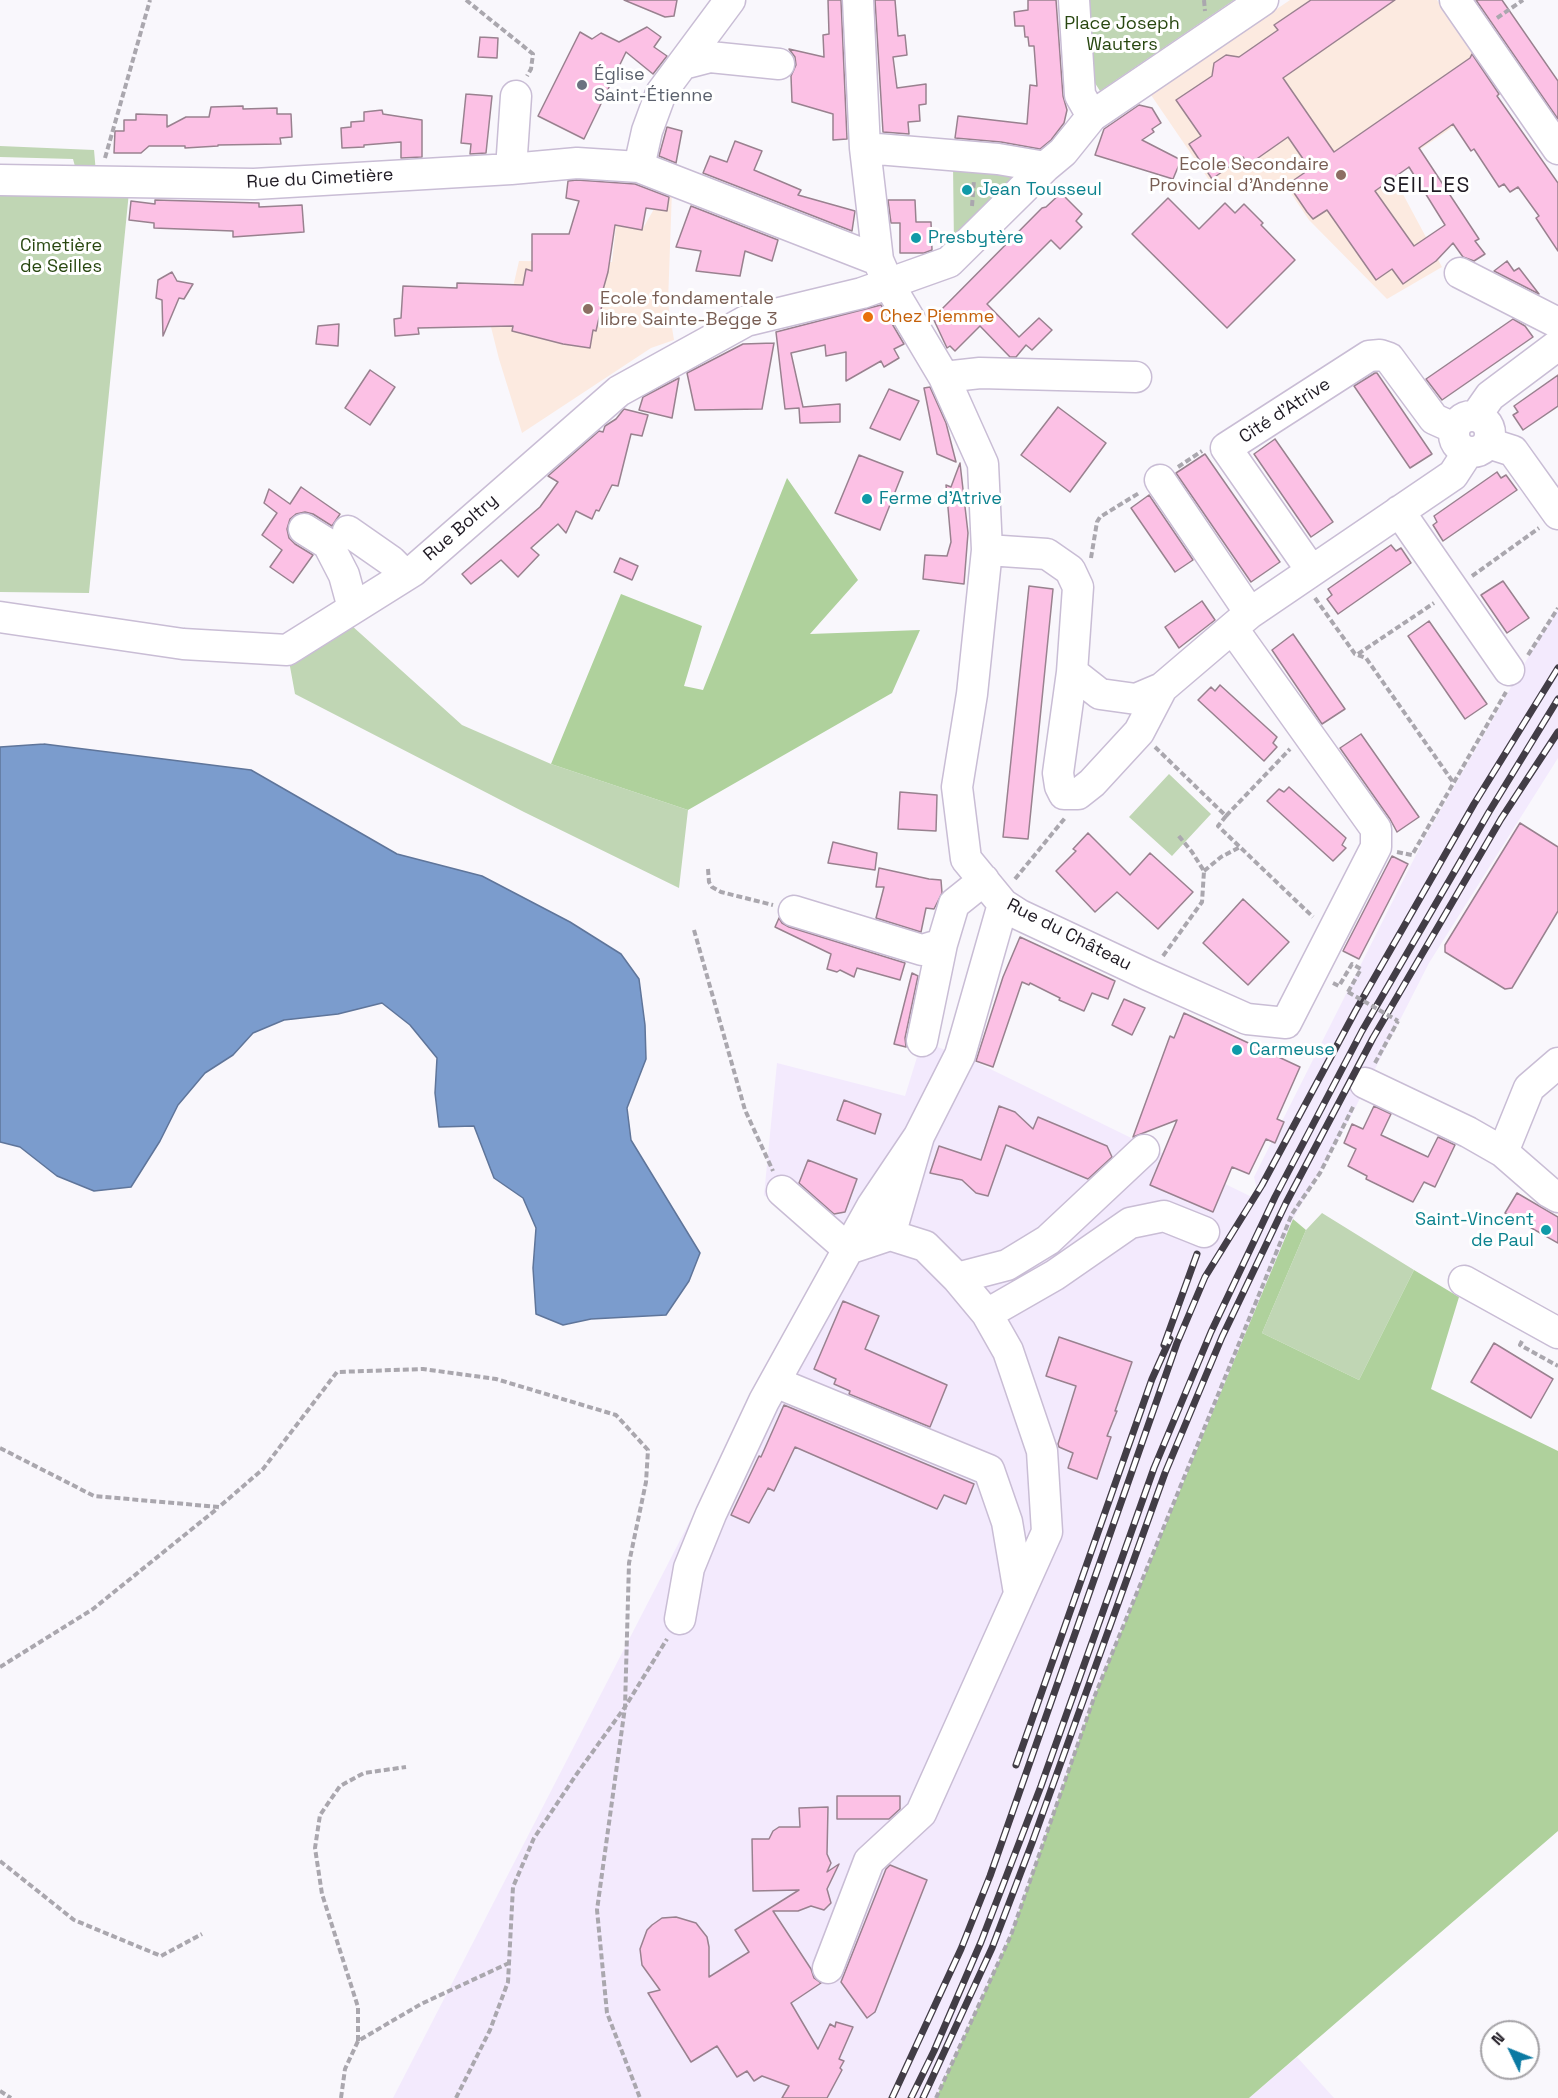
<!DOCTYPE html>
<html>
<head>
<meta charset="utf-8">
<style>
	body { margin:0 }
	#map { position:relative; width:1558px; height:2098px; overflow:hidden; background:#f9f7fc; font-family:"Space Grotesk",sans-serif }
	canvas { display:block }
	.north { position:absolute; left:1480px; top:2020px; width:60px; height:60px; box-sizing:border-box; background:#fff; border:2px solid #a5a3a7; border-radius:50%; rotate:313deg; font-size:16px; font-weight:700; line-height:24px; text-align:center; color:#1f1a23 }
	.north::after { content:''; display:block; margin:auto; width:21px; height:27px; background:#0b7aa3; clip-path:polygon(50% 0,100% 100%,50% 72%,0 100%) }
</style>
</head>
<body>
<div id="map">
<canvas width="1558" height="2098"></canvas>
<div class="north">N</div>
</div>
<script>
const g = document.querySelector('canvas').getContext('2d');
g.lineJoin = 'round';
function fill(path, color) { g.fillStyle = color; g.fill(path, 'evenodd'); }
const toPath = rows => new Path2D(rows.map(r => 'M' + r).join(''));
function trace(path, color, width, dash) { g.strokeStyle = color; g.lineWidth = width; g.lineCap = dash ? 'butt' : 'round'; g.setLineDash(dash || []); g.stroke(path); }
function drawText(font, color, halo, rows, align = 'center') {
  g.font = font + ' "Space Grotesk",sans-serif'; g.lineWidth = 6; g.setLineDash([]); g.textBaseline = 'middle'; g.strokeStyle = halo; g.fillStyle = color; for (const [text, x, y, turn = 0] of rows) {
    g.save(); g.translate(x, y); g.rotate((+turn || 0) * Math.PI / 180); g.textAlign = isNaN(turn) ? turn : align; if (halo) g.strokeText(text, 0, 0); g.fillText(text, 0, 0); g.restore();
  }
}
fill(toPath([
	[1558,610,1558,758,1429,963,1349,1120,1293,1219,1095,1695,1011,1935,936,2098,393,2098,710,1482,832,1251,764,1195,777,1063,905,1096,922,1041,974,1061,1260,1201,1254,1177,1424,839,1534,647],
	[1297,2057,1334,2098,1249,2098]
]), '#f3eafd');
fill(toPath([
	[1290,0,1437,0,1501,94,1390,170,1442,267,1387,299,1309,220,1282,180,1209,180,1151,95],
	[659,185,672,190,668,303,674,340,651,348,522,433,499,359,488,315,505,322,519,261,612,262,616,225,642,230,654,209]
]), '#fceae0');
fill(toPath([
	[1085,0,1234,0,1100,91,1088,72],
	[0,146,94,150,96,173,77,174,73,159,0,157],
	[953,165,1029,171,954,246],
	[0,191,129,192,89,593,0,592],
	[341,616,462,725,551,764,688,810,679,888,524,812,295,694,287,650],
	[1169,774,1211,814,1172,856,1129,817],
	[1322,1213,1414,1270,1359,1380,1262,1333,1306,1230]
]), '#c0d6b4');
fill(toPath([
	[787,478,858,580,810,634,920,630,892,693,688,810,551,764,621,594,702,626,684,686,703,690],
	[1293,1219,1306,1230,1262,1333,1359,1380,1414,1270,1459,1297,1431,1389,1558,1451,1558,1831,1249,2098,936,2098,1011,1935,1095,1695]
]), '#afd19c');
const water = toPath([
	[44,744,251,770,397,854,482,876,570,922,621,954,639,979,645,1025,646,1059,627,1108,631,1140,700,1253,689,1281,666,1315,591,1319,563,1325,536,1314,533,1268,536,1228,523,1198,494,1178,474,1126,439,1127,435,1093,437,1058,410,1025,382,1003,338,1014,284,1020,253,1033,233,1055,205,1073,178,1105,160,1141,131,1187,94,1191,57,1176,20,1147,0,1142,0,747,44,744]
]);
fill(water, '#7b9ccd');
trace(water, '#5f759a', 1.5);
const building = toPath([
	[624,0,677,0,674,16,665,17,624,0],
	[828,0,841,0,847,139,833,140,833,114,792,102,791,76,796,65,795,57,789,49,824,57,823,35,829,34,828,0],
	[875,0,895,0,898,36,905,35,907,55,893,57,897,88,926,84,926,104,919,105,920,121,908,122,909,134,883,132,875,0],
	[1028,0,1056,0,1063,96,1067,110,1064,123,1051,140,1040,149,1001,142,955,138,958,116,1027,124,1030,85,1037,86,1034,46,1029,46,1028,37,1025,37,1024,26,1015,26,1014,12,1028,10,1028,0],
	[1311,0,1395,0,1283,78,1334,152,1470,58,1472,54,1499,94,1497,96,1558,183,1558,251,1536,218,1539,216,1518,187,1510,192,1504,184,1499,187,1474,149,1471,151,1453,124,1419,148,1479,239,1475,241,1485,254,1474,261,1463,257,1453,243,1436,261,1403,284,1392,269,1376,280,1327,210,1313,219,1307,212,1288,184,1310,169,1288,137,1248,165,1243,157,1212,179,1189,144,1201,136,1176,100,1212,76,1214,63,1226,55,1239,57,1278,30,1274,25,1311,0],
	[1409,167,1445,225,1414,246,1375,191,1409,167],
	[1476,0,1502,0,1558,81,1558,119,1476,0],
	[647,27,661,37,654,47,667,56,653,74,626,52,584,139,538,116,580,32,592,39,601,33,619,42,647,27],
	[480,37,498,38,497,58,478,57,480,37],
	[466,94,492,96,486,153,470,154,471,144,461,143,466,94],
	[1139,105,1152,108,1161,123,1152,129,1154,132,1142,140,1181,160,1173,179,1095,155,1104,129,1139,105],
	[243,106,243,109,277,108,277,114,291,114,292,137,280,138,281,144,218,145,218,146,185,148,185,146,149,146,141,153,114,153,115,131,124,131,124,120,136,120,136,114,167,115,167,127,186,117,209,117,211,107,243,106],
	[382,110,383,114,422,120,422,157,401,158,401,142,364,145,364,147,342,148,341,128,351,127,351,122,364,121,364,112,382,110],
	[667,127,682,131,676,163,659,156,667,127],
	[735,141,762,151,754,170,801,190,798,195,855,211,852,231,703,173,710,156,727,162,735,141],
	[577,180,635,184,669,197,667,211,646,208,642,230,615,225,608,272,599,304,602,305,596,331,593,330,590,348,563,344,512,331,513,326,418,328,419,334,395,336,394,319,401,318,403,286,457,288,457,283,523,285,526,269,532,271,532,234,569,234,579,201,566,198,568,181,577,180],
	[1061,193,1082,214,1076,221,1082,227,1060,249,1051,240,987,304,1019,337,1039,318,1052,330,1032,350,1026,345,1016,357,1010,357,980,326,955,351,950,346,947,348,933,318,1042,208,1046,207,1061,193],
	[1168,198,1199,229,1225,203,1235,213,1244,204,1263,223,1261,225,1295,260,1227,328,1132,234,1168,198],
	[155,200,259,203,259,207,302,205,304,232,233,237,233,231,154,228,154,223,129,220,131,201,155,204,155,200],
	[888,200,915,200,916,222,931,222,932,250,924,253,900,253,900,223,891,223,888,200],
	[691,206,778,240,772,261,745,251,740,276,696,271,701,251,676,247,691,206],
	[1507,261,1514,271,1519,268,1539,294,1494,271,1507,261],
	[172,272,177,281,193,284,184,299,179,298,163,336,162,300,156,298,158,280,172,272],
	[881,305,904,344,894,349,899,358,884,367,881,361,846,381,846,352,826,356,825,345,791,353,803,407,840,404,840,422,800,423,799,408,785,409,776,332,881,305],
	[1513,319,1525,326,1533,337,1442,400,1426,379,1513,319],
	[339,324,338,346,316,344,318,326,339,324],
	[774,343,762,409,695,410,687,373,743,344,774,343],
	[370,370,395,387,370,425,345,408,370,370],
	[1375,373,1377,373,1432,454,1410,468,1354,386,1375,373],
	[1558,375,1558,406,1523,430,1513,415,1518,412,1514,406,1558,375],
	[679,378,672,418,639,410,643,397,679,378],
	[930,387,946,423,956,462,937,454,924,388,930,387],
	[889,389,919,401,900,440,870,428,889,389],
	[1058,407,1106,443,1070,492,1021,455,1058,407],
	[624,409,648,415,642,436,631,434,618,486,612,485,599,511,596,510,592,519,576,511,566,533,558,524,531,548,539,555,518,577,501,560,471,584,462,574,540,507,558,482,548,476,599,431,603,432,605,426,616,419,624,409],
	[1275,439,1333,522,1311,537,1254,454,1275,439],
	[1205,454,1280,562,1251,582,1176,473,1205,454],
	[859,455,903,472,880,530,835,513,859,455],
	[960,463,968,533,964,584,923,579,925,555,947,556,951,542,946,485,951,487,960,463],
	[1497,472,1501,478,1506,475,1517,490,1443,541,1433,525,1437,522,1434,516,1497,472],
	[301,487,340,514,332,526,313,514,305,512,296,514,290,519,287,529,289,538,295,544,313,555,293,583,270,567,282,550,262,535,277,513,264,503,269,489,290,504,301,487],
	[1149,495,1193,560,1175,572,1131,508,1149,495],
	[1391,545,1396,551,1401,548,1411,563,1338,614,1327,599,1332,595,1328,589,1391,545],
	[620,558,638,566,632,580,614,572,620,558],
	[1503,581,1529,618,1507,633,1481,595,1503,581],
	[1029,586,1053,589,1028,839,1003,837,1029,586],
	[1202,601,1215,620,1179,648,1165,627,1202,601],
	[1429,621,1487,704,1465,719,1408,636,1429,621],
	[1293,634,1345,709,1322,724,1272,650,1293,634],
	[1220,685,1277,737,1273,743,1277,747,1264,761,1198,700,1211,687,1215,691,1220,685],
	[1361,734,1419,817,1397,832,1390,819,1340,748,1361,734],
	[1289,787,1346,838,1342,845,1346,848,1333,861,1267,801,1279,789,1284,792,1289,787],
	[900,792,937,795,936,831,898,829,900,792],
	[1520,823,1558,847,1558,911,1512,988,1505,989,1445,952,1445,945,1520,823],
	[1088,833,1130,875,1150,853,1193,892,1158,929,1117,892,1095,912,1056,871,1076,851,1073,849,1088,833],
	[833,842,877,853,875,870,828,863,833,842],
	[1392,856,1408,864,1359,959,1343,951,1392,856],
	[879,868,929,879,941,880,942,893,934,909,926,908,921,932,876,918,884,887,876,887,879,868],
	[1243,899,1289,942,1248,985,1203,943,1243,899],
	[779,918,782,923,789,927,905,963,900,980,857,968,854,977,840,970,837,972,827,969,831,954,775,927,779,918],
	[1020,937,1115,981,1108,999,1092,993,1084,1011,1059,1000,1060,998,1030,983,1029,985,1022,982,993,1067,976,1061,1003,977,1020,937],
	[912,973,918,976,905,1038,906,1047,894,1044,912,973],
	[1124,999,1145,1008,1132,1035,1112,1025,1124,999],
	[1184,1013,1300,1067,1277,1119,1284,1122,1275,1143,1266,1139,1249,1174,1232,1167,1213,1212,1150,1185,1177,1120,1133,1137,1170,1036,1174,1038,1184,1013],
	[844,1100,881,1114,875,1134,837,1120,844,1100],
	[999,1106,1015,1112,1033,1129,1038,1117,1107,1146,1112,1157,1088,1179,1006,1145,988,1196,976,1193,962,1180,930,1173,939,1146,981,1160,999,1106],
	[1374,1106,1391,1114,1381,1135,1428,1157,1438,1137,1455,1145,1435,1187,1424,1182,1413,1202,1366,1179,1367,1176,1348,1166,1356,1149,1344,1143,1352,1124,1363,1129,1374,1106],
	[808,1160,857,1179,845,1212,834,1214,799,1183,808,1160],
	[1517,1193,1558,1217,1558,1243,1505,1213,1517,1193],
	[843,1301,879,1316,865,1349,947,1385,930,1427,849,1394,850,1391,834,1384,836,1379,814,1369,843,1301],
	[1059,1337,1132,1362,1115,1411,1117,1411,1107,1436,1111,1437,1097,1479,1068,1468,1073,1453,1059,1447,1058,1444,1076,1386,1046,1376,1059,1337],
	[1494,1343,1553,1379,1531,1418,1471,1382,1494,1343],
	[784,1405,974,1484,966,1504,944,1495,937,1509,795,1447,774,1491,768,1488,749,1523,731,1515,759,1456,761,1457,784,1405],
	[837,1796,900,1796,900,1809,889,1819,837,1819,837,1796],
	[828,1807,827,1854,831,1863,827,1872,839,1864,827,1889,831,1903,824,1910,811,1906,798,1911,773,1911,811,1969,814,1978,821,1983,791,2003,818,2049,830,2024,835,2027,836,2022,853,2027,839,2059,844,2061,840,2068,842,2070,827,2098,782,2098,789,2086,762,2076,754,2081,747,2071,737,2077,717,2046,691,2062,648,1993,660,1990,642,1965,640,1949,647,1930,652,1925,662,1918,676,1917,696,1923,707,1937,709,1947,709,1977,749,1952,735,1930,799,1890,753,1891,752,1839,769,1839,773,1831,779,1827,800,1827,799,1808,828,1807],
	[890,1865,927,1880,875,2012,867,2018,841,1982,886,1869,890,1865]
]);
fill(building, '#fcc1e5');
trace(building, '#99818f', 1.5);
const minor = toPath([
	[858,0,865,148,878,260,888,283,944,377,983,464,987,550,972,694,957,787,966,859,1003,904,1020,915,1148,975,1247,1019,1286,1023,1376,847,1376,829,1233,629],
	[1074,0,1080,95,1092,116],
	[1455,0,1558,149],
	[683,64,710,57,779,64],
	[865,148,998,159,1045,167],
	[639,167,647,131,661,93,730,0],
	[511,169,516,96],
	[0,180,254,184,511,169,577,163,639,167,878,260],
	[1460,273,1558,323],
	[944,377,980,373,1136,377],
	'1454 434a18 18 0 1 1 36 0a18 18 0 1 1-36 0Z',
	[1476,416,1490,396,1558,345],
	[1488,443,1513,451,1558,514],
	[1160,480,1250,613],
	[1399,511,1509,670],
	[304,529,328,544,344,575,353,608],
	[348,531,391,561,405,575],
	[987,550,1047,554,1070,570,1078,587,1072,672,1100,694,1136,699,1162,688,1250,613,1453,475,1468,452],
	[1311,570,1226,448,1369,356,1380,355,1389,358,1434,419,1454,428],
	[0,617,183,644,287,650,413,571,619,391,746,321,862,293,949,262,1045,167,1063,152,1092,116,1263,0],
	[1072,672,1058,773,1060,786,1064,794,1078,794,1092,783,1139,732,1162,688],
	[794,911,922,950,942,944],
	[922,1041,942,944,954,904,984,880],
	[1365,1083,1468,1132,1503,1152,1549,1192,1558,1197],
	[1503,1152,1529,1088,1558,1063],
	[782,1191,848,1249,890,1235,925,1246,957,1278,987,1314,1008,1351,1042,1451,1047,1532,921,1813,869,1861,828,1968],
	[890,1235,919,1136,960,1055,1003,904],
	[957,1278,1007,1265,1048,1240,1144,1150],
	[1464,1281,1558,1333],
	[987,1314,1055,1275,1130,1223,1164,1216,1204,1232],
	[775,1382,989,1470,1007,1522,1019,1593],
	[680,1619,689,1568,711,1514,764,1401,872,1206,919,1136]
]);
trace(minor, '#c9bdd5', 33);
trace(toPath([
	[466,0,533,54,531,69,527,76],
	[1204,0,1205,11],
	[1497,18,1523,0],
	[105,158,150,0],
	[972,206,974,180],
	[1178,467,1202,451],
	[1091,558,1097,522,1100,517,1139,493],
	[1472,576,1539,528],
	[1315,598,1355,654,1366,658,1453,782],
	[1358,654,1434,603],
	[1528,655,1558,608],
	[1155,747,1226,816,1218,826,1313,917],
	[1226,816,1290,749],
	[1397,852,1412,855,1506,692],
	[708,869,709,882,712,887,721,892,773,905],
	[1204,871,1221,857,1240,847],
	[1015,879,1065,818],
	[694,930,745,1110,773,1171],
	[1163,956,1202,902,1204,871,1192,852,1178,835],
	[1333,983,1339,986,1352,964,1361,969,1348,992],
	[1375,1063,1398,1021],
	[1522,1341,1520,1345,1558,1366],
	[0,1448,94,1496,219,1507,263,1469,337,1372,423,1369,496,1379,616,1415,648,1450,646,1482,629,1563,625,1707,597,1910,607,2013,640,2098],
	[0,1667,93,1609,218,1508],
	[0,1861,74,1920,161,1956,202,1934],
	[358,2041,358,2007,322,1894,315,1848,320,1815,340,1786,364,1773,406,1767],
	[0,2091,11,2098],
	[341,2098,345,2069,358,2041,421,2004,509,1963],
	[456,2098,490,2030,508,1982,513,1887,534,1838,576,1775,625,1707,667,1639],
	[936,2098,1011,1935,1095,1695,1292,1214,1320,1173,1354,1105]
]), '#aaa7ae', 4, [6, 3]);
trace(minor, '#fff', 30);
const rail = toPath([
	[1164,1345,1197,1254],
	[1016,1765,1152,1379,1170,1339],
	[892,2098,961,1949,990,1876,1177,1343,1205,1277,1262,1185,1356,1010,1474,804,1558,668],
	[911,2098,934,2051,981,1942,1041,1786,1154,1468,1211,1332,1275,1197,1362,1031,1489,812,1558,699],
	[923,2098,992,1948,1032,1843,1165,1473,1222,1337,1286,1203,1373,1038,1501,819,1558,732]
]);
trace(rail, '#423d46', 7);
trace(rail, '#fff', 4.5, [14]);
trace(toPath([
	[1348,992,1398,1021]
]), '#aaa7ae', 4, [6, 3]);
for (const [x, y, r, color] of [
	[582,85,6,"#6b7280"],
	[1341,175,6,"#8d6e63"],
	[967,190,6,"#0f9aa8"],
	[916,238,6,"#0f9aa8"],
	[588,309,6,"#8d6e63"],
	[868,317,6,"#e8710a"],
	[867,499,6,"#0f9aa8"],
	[1237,1050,6,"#0f9aa8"],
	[1546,1230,6,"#0f9aa8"]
]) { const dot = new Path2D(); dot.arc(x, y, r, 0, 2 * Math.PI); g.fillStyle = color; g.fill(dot); trace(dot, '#fff', 2); }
drawText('18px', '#284710', '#fff', [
	["Place Joseph",1122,24],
	["Wauters",1122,45],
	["Cimetière",61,246],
	["de Seilles",61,267]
]);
drawText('18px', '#5b616d', '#fff', [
	["Église",594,75],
	["Saint-Étienne",594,96]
], 'left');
drawText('18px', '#785e54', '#fff', [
	["Ecole Secondaire",1329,165],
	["Provincial d'Andenne",1329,186],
	["Ecole fondamentale",600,299,"left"],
	["libre Sainte-Begge 3",600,320,"left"]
], 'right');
drawText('18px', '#1f1a23', '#fff', [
	["Rue du Cimetière",320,179,-3],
	["Cité d'Atrive",1285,411,-33],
	["Rue Boltry",461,528,-41],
	["Rue du Château",1069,935,27]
]);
drawText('18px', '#0d838f', '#fff', [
	["Jean Tousseul",979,190],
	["Presbytère",928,238],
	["Ferme d'Atrive",879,499],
	["Carmeuse",1249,1050],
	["Saint-Vincent",1534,1220,"right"],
	["de Paul",1534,1241,"right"]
], 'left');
drawText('18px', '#c56008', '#fff', [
	["Chez Piemme",880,317]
], 'left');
g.letterSpacing = '1.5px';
drawText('21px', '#1f1a23', '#fff', [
	["SEILLES",1427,186]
]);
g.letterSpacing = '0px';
</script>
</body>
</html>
